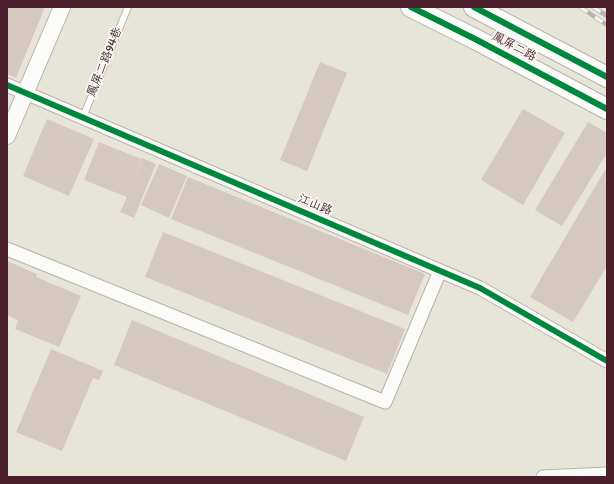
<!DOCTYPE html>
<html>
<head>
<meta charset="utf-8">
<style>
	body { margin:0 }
	#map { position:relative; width:614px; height:484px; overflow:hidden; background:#e7e5d8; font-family:Itim,sans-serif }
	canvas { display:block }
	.frame { position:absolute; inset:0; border:8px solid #4a1f2b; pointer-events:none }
</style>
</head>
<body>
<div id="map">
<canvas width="614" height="484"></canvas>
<div class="frame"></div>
</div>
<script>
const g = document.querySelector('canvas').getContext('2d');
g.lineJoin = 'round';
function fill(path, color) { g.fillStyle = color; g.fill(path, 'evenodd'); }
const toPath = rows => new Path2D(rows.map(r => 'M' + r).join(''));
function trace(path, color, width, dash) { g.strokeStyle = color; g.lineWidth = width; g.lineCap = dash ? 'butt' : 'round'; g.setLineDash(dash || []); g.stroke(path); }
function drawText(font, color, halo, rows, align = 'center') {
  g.font = font + ' Itim,"LXGW WenKai TC",sans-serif'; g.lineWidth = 3.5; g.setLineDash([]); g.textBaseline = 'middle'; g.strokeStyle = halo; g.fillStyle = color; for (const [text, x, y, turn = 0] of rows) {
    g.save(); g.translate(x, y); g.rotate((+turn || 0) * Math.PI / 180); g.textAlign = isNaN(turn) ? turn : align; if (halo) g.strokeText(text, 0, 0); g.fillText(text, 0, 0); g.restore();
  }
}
fill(toPath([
	[7,7,45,7,16,78,7,74],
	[320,62,347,73,307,171,280,160],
	[523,109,565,133,523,205,481,180],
	[47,119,94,139,69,196,23,176],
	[588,122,607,133,607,153,562,226,535,210],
	[99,142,141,159,132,183,142,158,156,164,134,218,120,212,127,197,84,180],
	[159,164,187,176,169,218,141,205],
	[605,170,607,172,607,266,573,322,530,297],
	[188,177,425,274,408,315,171,219],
	[163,232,405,329,387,374,145,277],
	[7,261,37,274,36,277,81,296,59,347,15,329,18,320,7,315],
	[132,320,364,417,346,461,114,365],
	[51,349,103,371,99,380,93,378,62,451,16,432]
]), '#d5c8bf');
const service = toPath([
	[83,117,128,7]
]);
const minor = toPath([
	[7,85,480,288,607,361],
	[7,249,385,402,440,271],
	[543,477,607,474]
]);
const tertiary = toPath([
	[7,136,62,7]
]);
const primary = toPath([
	[411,7,477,40,607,109],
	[474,7,607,77]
]);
trace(service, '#b8b3ac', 8);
trace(minor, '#b8b3ac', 15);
trace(tertiary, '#b8b3ac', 18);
trace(primary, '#b8b3ac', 22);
trace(service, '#fbfbf9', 6);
trace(minor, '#fbfbf9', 13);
trace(tertiary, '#fbfbf9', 16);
trace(primary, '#fbfbf9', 20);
const rail = toPath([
	[580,7,607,25],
	[593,7,607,16]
]);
trace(rail, '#b9b4b3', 4.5);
trace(rail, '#f6f6f2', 3, [9]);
trace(toPath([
	[411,7,477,40,607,109],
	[474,7,607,77],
	[7,85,480,288,607,361]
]), '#00873e', 6);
drawText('12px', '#4a1f2b', '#f6f6f2', [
	["鳳屏二路",514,47,28],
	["鳳屏二路94巷",105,62,-68],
	["江山路",315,205,23]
]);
</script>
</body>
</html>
